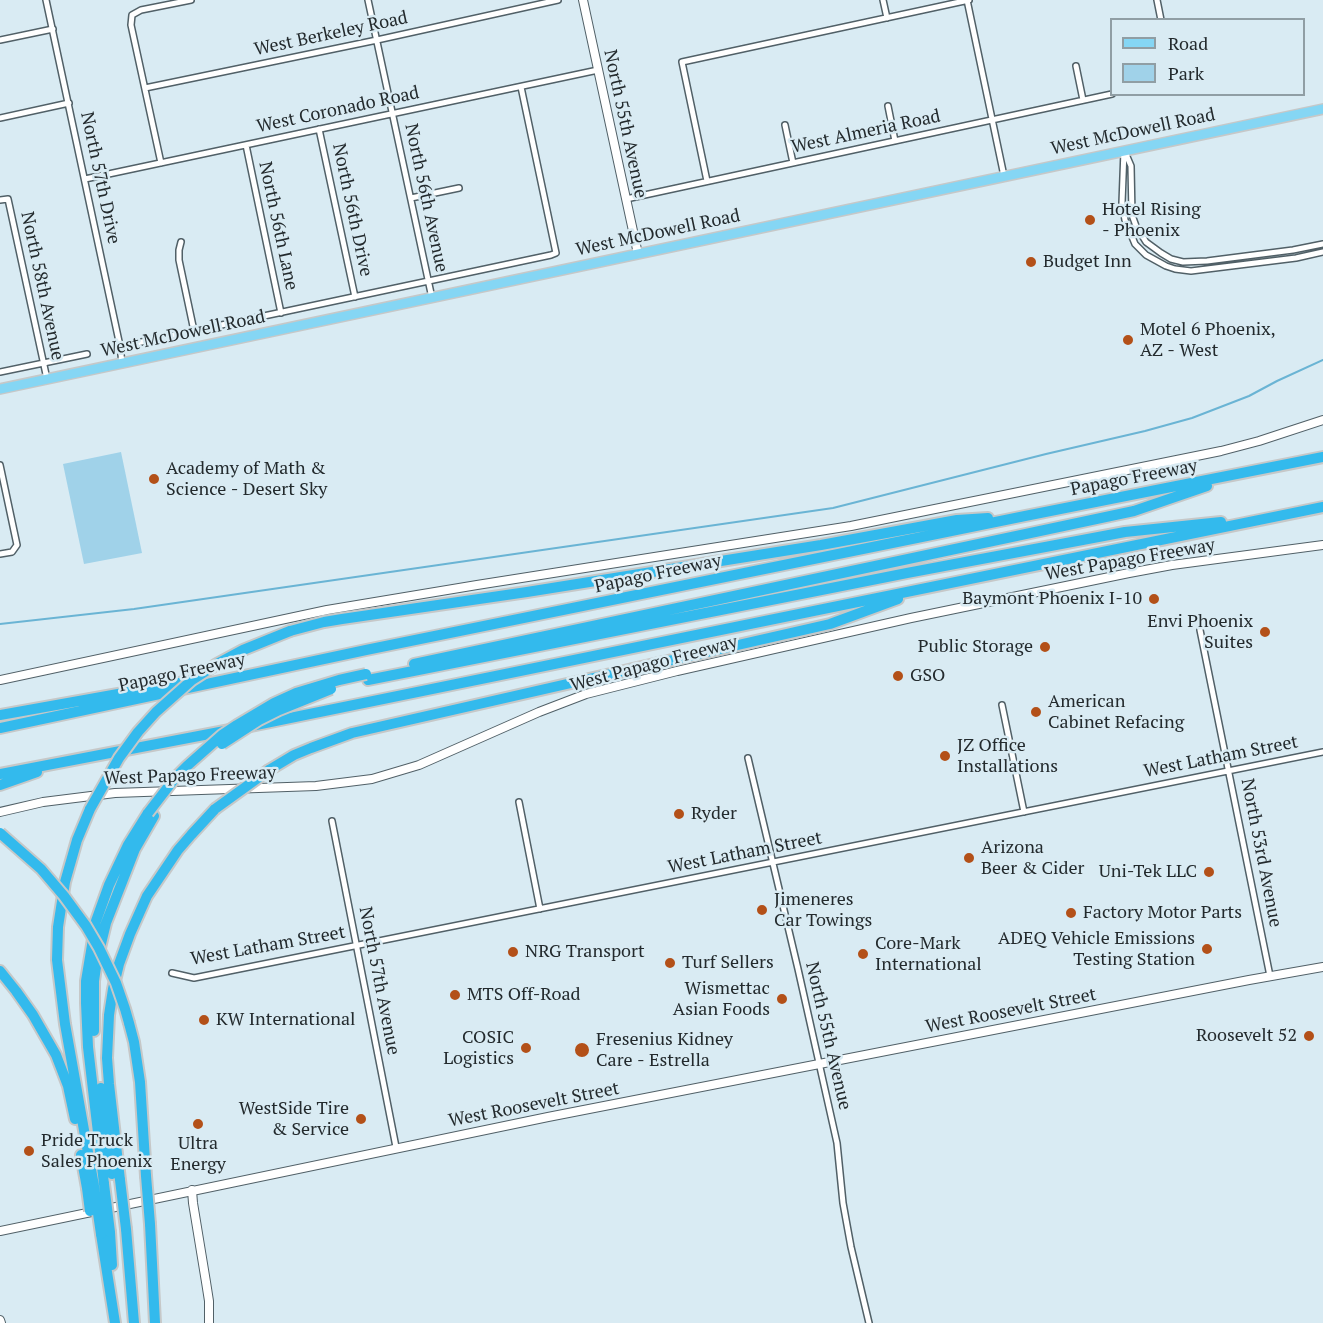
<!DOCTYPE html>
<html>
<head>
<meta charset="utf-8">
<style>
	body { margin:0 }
	#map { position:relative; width:1323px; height:1323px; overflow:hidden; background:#d9ebf3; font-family:"PT Serif",serif }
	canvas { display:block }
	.legend { position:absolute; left:1110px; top:18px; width:195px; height:78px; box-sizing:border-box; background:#d9ebf3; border:2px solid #909ea4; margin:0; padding:8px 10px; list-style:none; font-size:18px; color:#232a2d }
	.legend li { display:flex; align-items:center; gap:12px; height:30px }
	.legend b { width:30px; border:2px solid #909ea4 }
</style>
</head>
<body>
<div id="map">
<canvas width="1323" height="1323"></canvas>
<ul class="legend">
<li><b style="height:8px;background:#85d6f4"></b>Road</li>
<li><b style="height:16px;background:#a0d2e9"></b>Park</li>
</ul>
</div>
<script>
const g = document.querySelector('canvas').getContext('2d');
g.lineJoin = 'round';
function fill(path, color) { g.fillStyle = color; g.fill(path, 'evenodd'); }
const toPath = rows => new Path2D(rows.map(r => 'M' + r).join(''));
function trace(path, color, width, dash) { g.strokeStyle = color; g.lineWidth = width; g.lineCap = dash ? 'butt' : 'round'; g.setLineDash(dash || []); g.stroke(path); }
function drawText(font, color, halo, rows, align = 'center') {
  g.font = font + ' "PT Serif",serif'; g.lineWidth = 5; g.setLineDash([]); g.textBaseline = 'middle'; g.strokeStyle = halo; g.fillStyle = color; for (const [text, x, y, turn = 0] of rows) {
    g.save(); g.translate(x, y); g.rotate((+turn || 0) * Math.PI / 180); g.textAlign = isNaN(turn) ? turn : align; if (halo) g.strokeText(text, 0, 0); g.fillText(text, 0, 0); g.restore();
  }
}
fill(toPath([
	[121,452,142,553,84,564,63,464]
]), '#a0d2e9');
trace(toPath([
	[0,624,134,609,833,508,1046,454,1145,431,1192,418,1249,396,1277,381,1323,360]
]), '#6ab4d4', 2);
const street = toPath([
	[46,0,120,346,122,363],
	[368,0,432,298],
	[883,0,887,18],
	[967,0,1004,176],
	[1157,0,1161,20],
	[0,40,53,29],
	[1076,66,1083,100],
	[145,88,377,40,558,0],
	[888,106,895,141],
	[0,118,69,103],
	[785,125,793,163],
	[319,129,355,297],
	[246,145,281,313],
	[1124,150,1122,203,1125,220,1135,244,1146,255,1166,266,1175,269,1191,271,1296,258,1323,252],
	[1125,152,1131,166,1132,215,1136,226,1146,242,1161,253,1171,259,1183,262,1207,261,1293,250,1323,244],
	[161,163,131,25,132,15,141,10,191,0],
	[85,179,598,70],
	[707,181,682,62,969,0],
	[411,198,459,188],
	[626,199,1112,94],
	[0,200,8,199,47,379],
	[181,242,179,250,179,260,194,331],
	[132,344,551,255,556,253,521,87],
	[0,372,87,354],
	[0,465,17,545,12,552,0,554],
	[1200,630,1270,976],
	[1002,705,1024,812],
	[748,758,798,969,837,1143,843,1203,851,1247,869,1323],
	[519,802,540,909],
	[332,821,396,1147],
	[172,973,194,978,1323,752]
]);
const secondary = toPath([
	[583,0,638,254],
	[0,680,327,610,477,585,851,526,1221,451,1259,441,1323,420],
	[0,812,43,802,115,793,316,786,372,779,419,765,539,712,586,694,677,671,911,618,1129,573,1172,565,1323,545],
	[192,1190,193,1203,206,1282,209,1301,209,1323],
	[0,1231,548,1117,1249,980,1323,967],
	[0,1320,1,1323]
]);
const primary = toPath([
	[0,389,1323,109]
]);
const highway = toPath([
	[290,631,324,622,342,619,527,592,821,545,957,520,988,518],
	[414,664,1134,511,1207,486],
	[368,680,907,573,1125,532,1221,522],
	[0,715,185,682],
	[251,726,1323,507],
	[0,728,366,650,1025,516,1323,457],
	[269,770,294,755,311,748,352,733,830,624,898,599],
	[0,774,230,730],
	[0,785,37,772],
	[90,809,77,840,65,882,58,927,57,960,65,1024,94,1186],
	[0,971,16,991,33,1015,56,1055,68,1086,75,1119],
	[129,1023,134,1042,140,1082,146,1176],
	[94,1031,94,981,97,960,106,923,135,849,154,816],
	[101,1088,112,1174],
	[81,1155,87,1188],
	[120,1180,109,1084,107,1058,109,1015,113,989,119,964,130,934,147,896,178,850,191,835,215,809],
	[104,1184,88,1047,86,1003,86,981,96,921,109,885,128,845,148,813],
	[150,1224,155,1323],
	[126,1229,134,1323],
	[110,1232,112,1265],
	[101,1234,115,1323]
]);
trace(street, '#516067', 8);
trace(secondary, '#516067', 10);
trace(primary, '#c6c8c8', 12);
trace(highway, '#c6c8c8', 14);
trace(street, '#fff', 5);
trace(secondary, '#fff', 8);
trace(primary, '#85d6f4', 9);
trace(highway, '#33baed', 10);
const highwayBridge = toPath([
	[222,744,259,720,279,710,331,689],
	[90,809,119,758,138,732,156,712,192,680,217,664,243,650,290,631],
	[215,809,269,770],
	[148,813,175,778,187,766,222,735,237,725,274,703,296,693,339,680,366,674],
	[0,833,41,869,64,896,86,926,99,948,116,983,125,1009,129,1023],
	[146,1176,150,1224],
	[120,1180,126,1229],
	[104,1184,110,1232],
	[94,1186,101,1234],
	[87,1188,90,1211]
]);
trace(highwayBridge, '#c6c8c8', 14, []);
trace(highwayBridge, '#33baed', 10);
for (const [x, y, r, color] of [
	[1090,220,6,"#b35018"],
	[1031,262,6,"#b35018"],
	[1128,340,6,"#b35018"],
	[154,479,6,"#b35018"],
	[1154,599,6,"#b35018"],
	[1265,632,6,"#b35018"],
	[1045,647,6,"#b35018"],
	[898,676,6,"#b35018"],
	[1036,712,6,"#b35018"],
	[945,756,6,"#b35018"],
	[679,814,6,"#b35018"],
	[969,858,6,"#b35018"],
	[1209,872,6,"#b35018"],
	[762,910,6,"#b35018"],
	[1071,913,6,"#b35018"],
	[1207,949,6,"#b35018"],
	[513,952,6,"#b35018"],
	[863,954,6,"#b35018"],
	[670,963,6,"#b35018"],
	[455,995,6,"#b35018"],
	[782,999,6,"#b35018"],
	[204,1020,6,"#b35018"],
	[1309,1036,6,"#b35018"],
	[526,1048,6,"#b35018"],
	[582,1050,8,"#b35018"],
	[361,1119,6,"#b35018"],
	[198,1124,6,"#b35018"],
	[29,1151,6,"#b35018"]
]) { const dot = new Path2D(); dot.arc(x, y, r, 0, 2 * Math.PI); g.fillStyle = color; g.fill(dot); trace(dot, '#d9ebf3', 2); }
drawText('18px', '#232a2d', '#d9ebf3', [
	["West Berkeley Road",331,34,-12],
	["West Coronado Road",338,110,-12],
	["North 55th Avenue",625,124,78],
	["West Almeria Road",866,132,-12],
	["West McDowell Road",1133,132,-12],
	["North 57th Drive",100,178,78],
	["North 56th Avenue",426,198,78],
	["North 56th Drive",352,210,78],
	["North 56th Lane",278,226,78],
	["West McDowell Road",658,233,-12],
	["North 58th Avenue",42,286,78],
	["West McDowell Road",183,334,-12],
	["Papago Freeway",1134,478,-11],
	["West Papago Freeway",1130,560,-10],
	["Papago Freeway",658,574,-12],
	["West Papago Freeway",654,664,-15],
	["Papago Freeway",182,673,-12],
	["West Latham Street",1221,757,-11],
	["West Papago Freeway",190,776,-2],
	["West Latham Street",745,853,-11],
	["North 53rd Avenue",1261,853,79],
	["West Latham Street",268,946,-10],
	["North 57th Avenue",379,981,79],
	["West Roosevelt Street",1011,1011,-11],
	["North 55th Avenue",828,1036,77],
	["West Roosevelt Street",534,1105,-11]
]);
drawText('18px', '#232a2d', '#d9ebf3', [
	["Hotel Rising",1102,210],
	["- Phoenix",1102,231],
	["Budget Inn",1043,262],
	["Motel 6 Phoenix,",1140,330],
	["AZ - West",1140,351],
	["Academy of Math &",166,469],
	["Science - Desert Sky",166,490],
	["Baymont Phoenix I-10",1142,599,"right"],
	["Envi Phoenix",1253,622,"right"],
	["Suites",1253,643,"right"],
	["Public Storage",1033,647,"right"],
	["GSO",910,676],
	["American",1048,702],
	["Cabinet Refacing",1048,723],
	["JZ Office",957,746],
	["Installations",957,767],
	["Ryder",691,814],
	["Arizona",981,848],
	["Beer & Cider",981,869],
	["Uni-Tek LLC",1197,872,"right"],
	["Jimeneres",774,900],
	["Car Towings",774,921],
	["Factory Motor Parts",1083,913],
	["ADEQ Vehicle Emissions",1195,939,"right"],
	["Testing Station",1195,960,"right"],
	["Core-Mark",875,944],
	["International",875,965],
	["NRG Transport",525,952],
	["Turf Sellers",682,963],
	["Wismettac",770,989,"right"],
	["Asian Foods",770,1010,"right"],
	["MTS Off-Road",467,995],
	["KW International",216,1020],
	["Roosevelt 52",1297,1036,"right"],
	["COSIC",514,1038,"right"],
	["Logistics",514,1059,"right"],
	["Fresenius Kidney",596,1040],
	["Care - Estrella",596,1061],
	["WestSide Tire",349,1109,"right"],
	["& Service",349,1130,"right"],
	["Pride Truck",41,1141],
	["Sales Phoenix",41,1162],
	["Ultra",198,1144,"center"],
	["Energy",198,1165,"center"]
], 'left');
</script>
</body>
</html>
